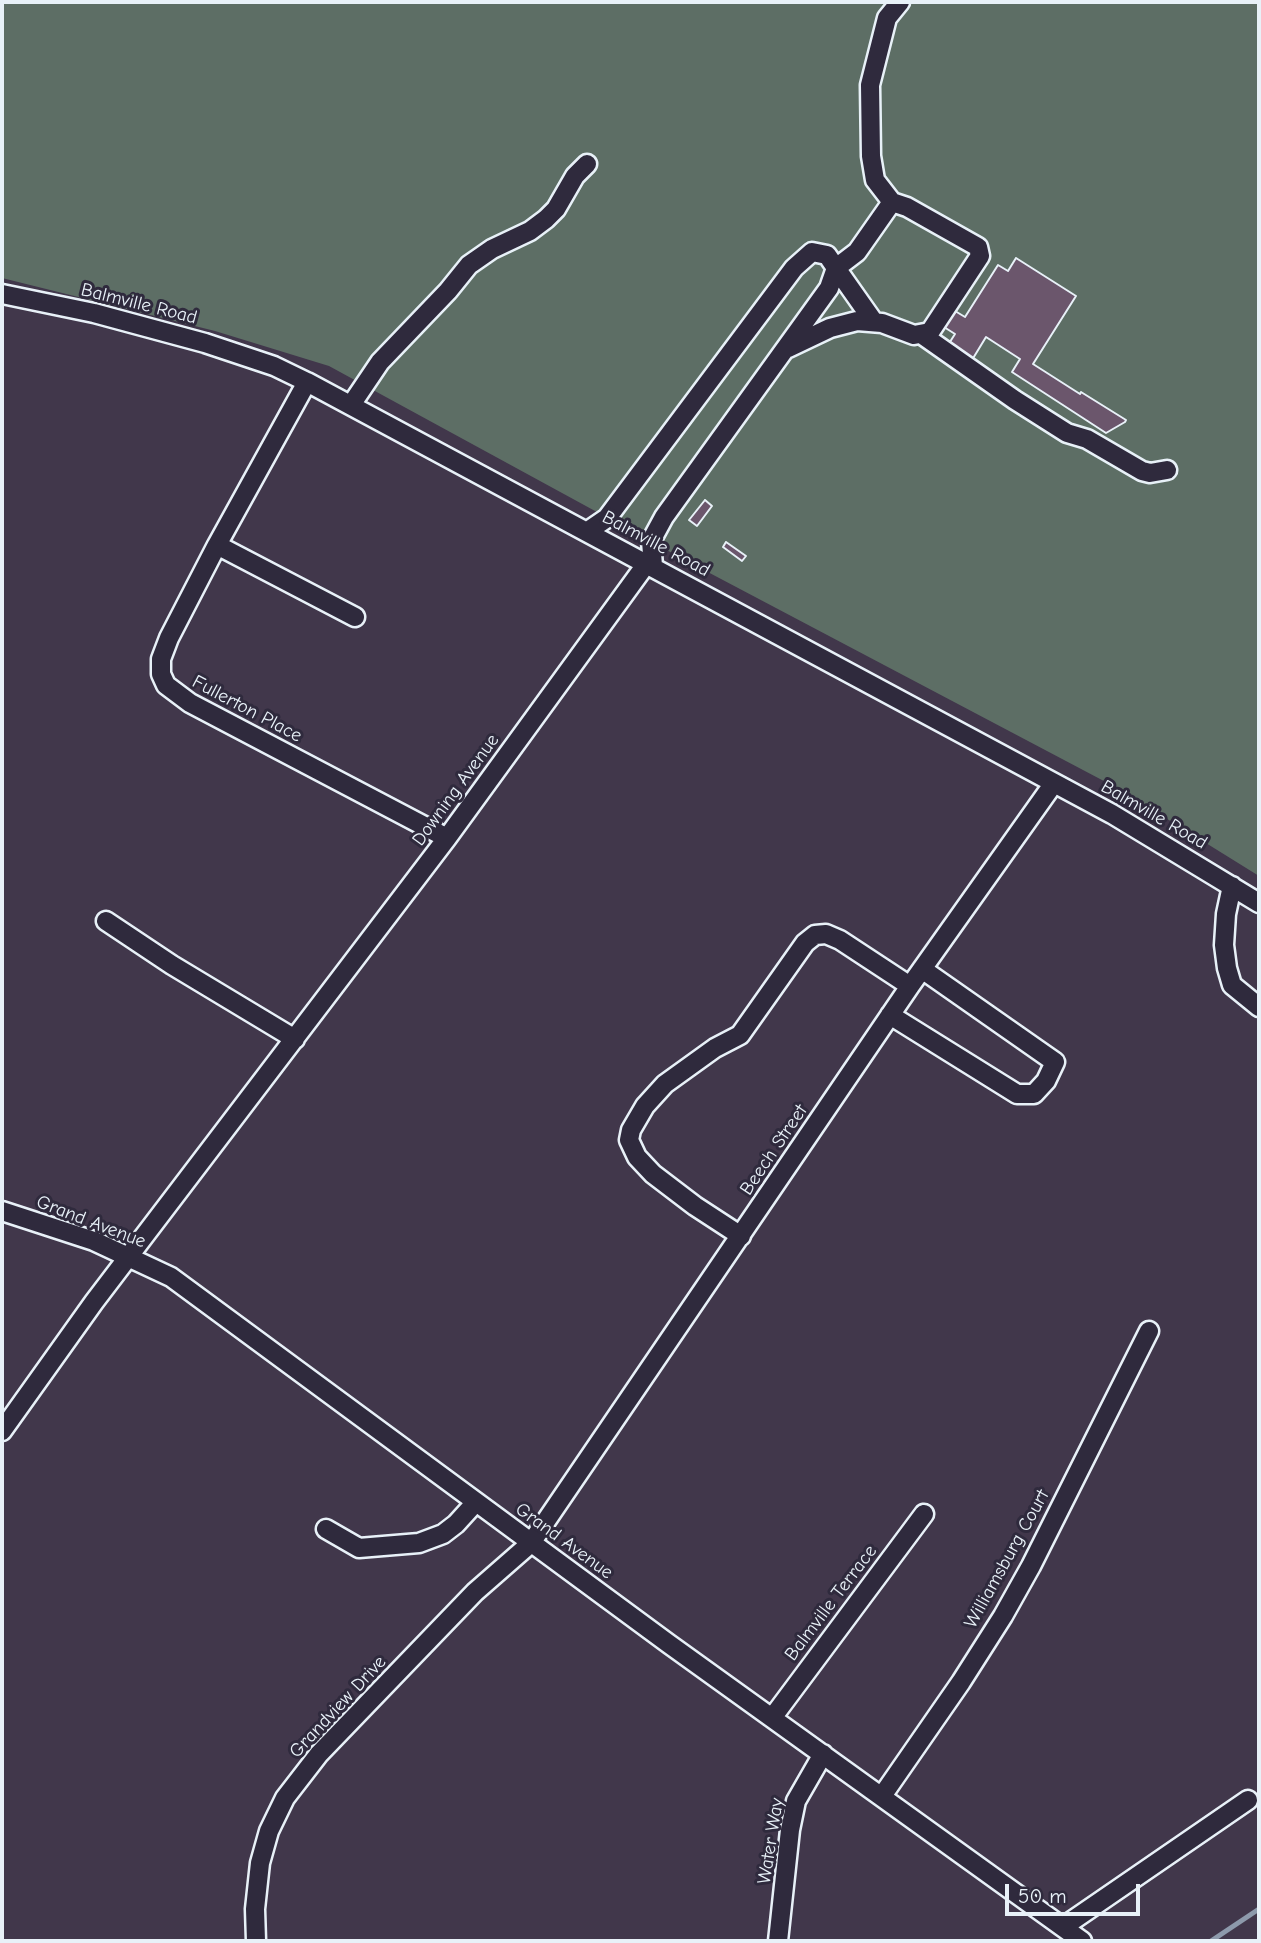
<!DOCTYPE html>
<html>
<head>
<meta charset="utf-8">
<style>
	body { margin:0 }
	#map { position:relative; width:1261px; height:1943px; overflow:hidden; background:#41374b; font-family:"Comic Neue",sans-serif }
	canvas { display:block }
	.frame { position:absolute; inset:0; border:4px solid #e8f1f8; pointer-events:none }
	.scale { position:absolute; left:1005px; top:1884px; width:135px; height:32px; box-sizing:border-box; border:4px solid #e8f1f8; border-top:0; padding-left:9px; font-size:21px; line-height:24px; white-space:nowrap; color:#e8f1f8; -webkit-text-stroke:5px #2f2a3d; paint-order:stroke }
</style>
</head>
<body>
<div id="map">
<canvas width="1261" height="1943"></canvas>
<div class="frame"></div>
<div class="scale">50 m</div>
</div>
<script>
const g = document.querySelector('canvas').getContext('2d');
g.lineJoin = 'round';
function fill(path, color) { g.fillStyle = color; g.fill(path, 'evenodd'); }
const toPath = rows => new Path2D(rows.map(r => 'M' + r).join(''));
function trace(path, color, width, dash) { g.strokeStyle = color; g.lineWidth = width; g.lineCap = dash ? 'butt' : 'round'; g.setLineDash(dash || []); g.stroke(path); }
function drawText(font, color, halo, rows, align = 'center') {
  g.font = font + ' "Comic Neue",sans-serif'; g.lineWidth = 6; g.setLineDash([]); g.textBaseline = 'middle'; g.strokeStyle = halo; g.fillStyle = color; for (const [text, x, y, turn = 0] of rows) {
    g.save(); g.translate(x, y); g.rotate((+turn || 0) * Math.PI / 180); g.textAlign = isNaN(turn) ? turn : align; if (halo) g.strokeText(text, 0, 0); g.fillText(text, 0, 0); g.restore();
  }
}
fill(toPath([
	[2,2,1259,2,1259,876,1119,789,685,560,329,366,215,331,2,278]
]), '#5d6e65');
trace(toPath([
	[1211,1941,1259,1909]
]), '#8d9aac', 5);
const building = toPath([
	[1016,258,1076,296,1033,364,1080,394,1081,392,1126,420,1125,422,1106,433,1012,372,1020,359,986,337,972,360,948,345,955,334,944,327,955,311,965,317,998,265,1008,271,1016,258],
	[705,500,712,506,697,526,689,520,705,500],
	[726,542,746,556,742,561,723,547,726,542]
]);
fill(building, '#6b566c');
trace(building, '#e8f1f8', 2);
const minor = toPath([
	[892,202,875,180,871,156,870,85,887,18,900,2],
	[2,294,94,313,205,343,274,366,307,382,1112,814,1259,903],
	[921,334,1015,400,1067,433,1087,439,1142,471,1150,473,1167,470],
	[788,348,830,328,857,321,882,323,914,335,930,332,980,256,978,247,907,207,892,202,857,252,836,268,874,322],
	[307,382,217,545,169,638,161,659,161,674,166,685,190,703,447,838],
	[351,405,380,362,448,291,469,265,492,249,530,231,546,219,556,209,575,176,587,164],
	[588,531,607,518,794,268,812,252,827,255,836,268,829,288,664,517,651,541,653,566],
	[217,545,355,617],
	[1232,886,1226,914,1224,945,1227,968,1232,985,1259,1007],
	[106,921,172,965,295,1039],
	[890,1015,1017,1094,1034,1094,1046,1081,1055,1062,922,969],
	[2,1211,94,1241,171,1277,669,1644,1082,1941],
	[741,1236,695,1206,653,1174,637,1157,629,1140,631,1130,645,1106,665,1084,715,1048,740,1035,805,943,815,935,826,934,840,940,910,986],
	[2,1431,94,1302,447,838,647,563],
	[326,1529,359,1548,419,1543,443,1534,456,1524,476,1502],
	[772,1718,924,1514],
	[882,1796,961,1682,1003,1616,1031,1566,1149,1331],
	[1063,1927,1248,1800],
	[256,1941,255,1909,260,1863,269,1831,285,1798,319,1754,475,1592,531,1543,910,986,1054,783],
	[778,1941,790,1830,796,1801,823,1754]
]);
trace(minor, '#e8f1f8', 23);
trace(minor, '#2f2a3d', 18);
drawText('19px', '#e8f1f8', '#2f2a3d', [
	["Balmville Road",139,304,14],
	["Balmville Road",656,544,28],
	["Fullerton Place",247,709,28],
	["Downing Avenue",456,790,-54],
	["Balmville Road",1154,815,30],
	["Beech Street",774,1150,-56],
	["Grand Avenue",91,1222,21],
	["Grand Avenue",564,1541,36],
	["Williamsburg Court",1007,1559,-61],
	["Balmville Terrace",831,1603,-53],
	["Grandview Drive",338,1707,-47],
	["Water Way",771,1841,-81]
]);
</script>
</body>
</html>
